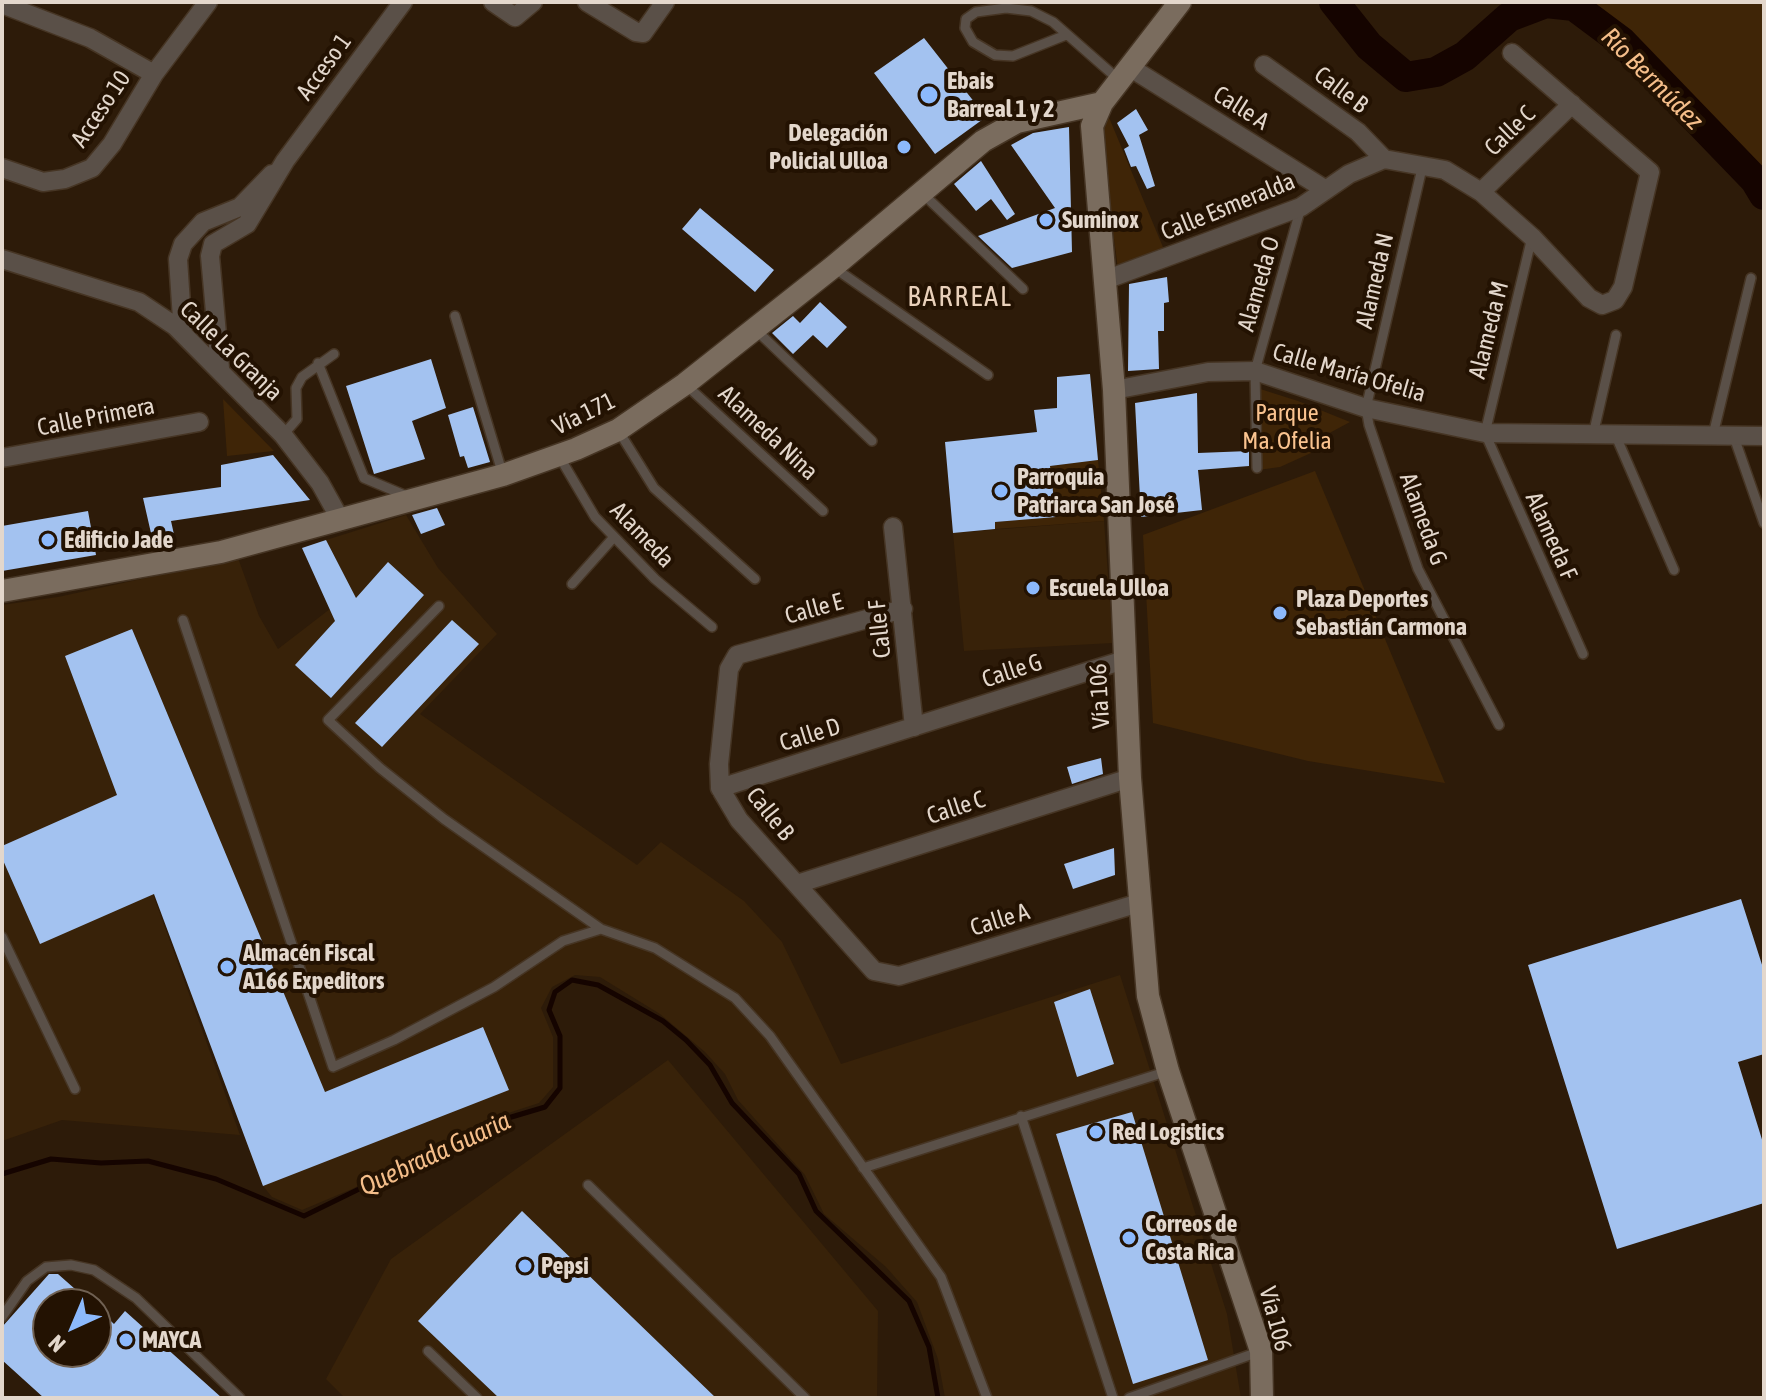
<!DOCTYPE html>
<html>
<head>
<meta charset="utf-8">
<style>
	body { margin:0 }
	#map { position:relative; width:1766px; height:1400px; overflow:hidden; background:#2d1b09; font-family:"Asap Condensed",sans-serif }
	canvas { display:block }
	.frame { position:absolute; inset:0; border:4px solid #e3d7cc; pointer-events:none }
	.north { position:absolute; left:32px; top:1288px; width:80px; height:80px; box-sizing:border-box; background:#231202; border:2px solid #706153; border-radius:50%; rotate:224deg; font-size:22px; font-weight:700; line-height:32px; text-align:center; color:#e3d7cc }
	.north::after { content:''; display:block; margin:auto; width:28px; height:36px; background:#8cb9fc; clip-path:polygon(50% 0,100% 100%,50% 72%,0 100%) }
</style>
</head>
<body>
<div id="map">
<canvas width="1766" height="1400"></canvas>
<div class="frame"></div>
<div class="north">N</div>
</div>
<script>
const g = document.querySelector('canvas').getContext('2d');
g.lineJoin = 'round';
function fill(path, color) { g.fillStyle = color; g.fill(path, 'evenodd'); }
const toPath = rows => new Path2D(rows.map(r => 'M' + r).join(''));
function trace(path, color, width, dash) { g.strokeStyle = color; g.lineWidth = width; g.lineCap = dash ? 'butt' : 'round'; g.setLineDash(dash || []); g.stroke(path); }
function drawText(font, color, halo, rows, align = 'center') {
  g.font = font + ' "Asap Condensed",sans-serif'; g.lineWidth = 8; g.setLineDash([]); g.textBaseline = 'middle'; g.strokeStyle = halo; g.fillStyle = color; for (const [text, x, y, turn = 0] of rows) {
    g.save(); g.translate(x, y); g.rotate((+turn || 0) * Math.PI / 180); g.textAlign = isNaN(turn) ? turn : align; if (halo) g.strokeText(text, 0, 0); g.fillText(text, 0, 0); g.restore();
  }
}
fill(toPath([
	[406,515,438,568,497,634,420,714,637,865,661,842,744,901,782,942,841,1064,1120,975,1227,1314,1241,1398,945,1398,938,1359,917,1302,886,1267,824,1214,805,1175,738,1100,725,1074,705,1052,660,1014,600,977,575,975,552,987,541,1008,553,1037,553,1087,539,1103,490,1119,352,1189,302,1210,272,1197,263,1186,129,828,240,1135,62,1120,2,1141,2,605,58,597,238,558,259,616,278,649,352,592,326,540],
	[1104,521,1113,643,964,651,953,533],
	[668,1060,878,1311,877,1398,345,1398,326,1379,391,1259]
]), '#382209');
fill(toPath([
	[1573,2,1764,2,1764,195,1755,180,1621,41],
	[1108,115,1165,252,1118,269,1099,127],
	[1257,388,1298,401,1350,422,1309,444,1311,453,1280,467,1258,470],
	[223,399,274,451,227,456],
	[1098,460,1104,521,995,529,995,522,1056,517,1050,466],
	[1315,471,1445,783,1308,761,1153,723,1143,535]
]), '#3f2507');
trace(toPath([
	[2,1174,51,1159,101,1163,148,1161,216,1179,304,1216,498,1121,545,1107,560,1088,560,1036,549,1010,555,992,572,980,598,985,663,1021,686,1040,710,1065,732,1103,799,1174,816,1211,909,1301,929,1347,938,1398]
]), '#150400', 5);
trace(toPath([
	[1334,2,1369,46,1406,77,1436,72,1465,56,1509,17,1546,3,1574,6,1621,41,1755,180,1764,195]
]), '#150400', 30);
fill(toPath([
	[924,38,986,117,935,154,874,73],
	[1136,109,1148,130,1139,135,1155,186,1147,189,1136,166,1131,167,1124,149,1129,146,1117,123],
	[1069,127,1072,252,1012,268,978,236,1055,208,1011,145,1033,133],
	[981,161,1015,214,1007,220,991,199,976,211,954,184],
	[700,208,774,270,755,292,682,229],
	[1167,277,1169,302,1164,303,1164,331,1158,331,1159,369,1128,371,1129,284],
	[820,302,847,327,827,348,813,335,793,354,772,333,793,316,800,323],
	[431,359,446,408,412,421,425,459,374,474,346,386],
	[1090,374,1098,460,1050,466,1056,517,995,522,995,529,953,533,945,442,1037,432,1034,410,1057,408,1057,377],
	[1197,393,1198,453,1249,451,1249,466,1198,470,1202,510,1141,517,1135,403],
	[473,407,490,462,468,468,464,456,460,457,448,415],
	[273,455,310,500,171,521,175,539,153,542,143,498,221,487,221,465],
	[437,508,445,525,421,534,412,515],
	[88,511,96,555,2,571,2,526],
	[326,540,356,598,388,562,424,595,331,698,295,665,335,621,302,548],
	[452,620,479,644,382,747,355,723],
	[132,629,325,1092,483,1027,509,1090,263,1186,154,894,40,944,2,858,2,846,117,795,65,656],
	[1101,758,1103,774,1072,784,1067,767],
	[1114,848,1115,875,1073,889,1064,864],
	[1741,899,1764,971,1764,1054,1738,1062,1764,1146,1764,1203,1617,1249,1528,965],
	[1090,989,1114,1064,1077,1077,1054,1002],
	[1132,1112,1208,1360,1133,1384,1056,1134],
	[522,1211,716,1398,499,1398,418,1321],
	[49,1274,58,1274,92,1304,48,1304,48,1352,96,1352,96,1307,114,1324,125,1311,222,1398,44,1398,2,1360,2,1327]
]), '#a3c2f0');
const service = toPath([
	[1066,35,1013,56,995,55,973,42,965,28,966,19,976,12,1006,8,1031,11,1053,22,1118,79],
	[1423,164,1366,408,1369,425,1418,569,1499,725],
	[921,192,1023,289],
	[1532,237,1485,433,1583,654],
	[833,267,988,375],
	[455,316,503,475],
	[756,330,872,441],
	[318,363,364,478,409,497],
	[685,384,823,511],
	[618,430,654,488,755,579],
	[1615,434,1674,570],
	[283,435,297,419,296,388,302,377,334,354],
	[1593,435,1616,335],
	[1713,435,1751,278],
	[1734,437,1764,523],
	[559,456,595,517,655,579,712,627],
	[1257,468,1255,371,1301,207],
	[572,584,614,537],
	[439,606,328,720,380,768,444,819,601,929],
	[183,620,333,1067,394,1040,494,987,563,941,601,929,655,948,735,998,770,1036,941,1277,987,1398],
	[2,937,75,1089],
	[1021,1116,1113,1398],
	[863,1168,1168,1071],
	[588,1185,805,1398],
	[2,1317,27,1281,46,1267,71,1265,94,1270,136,1298,240,1398],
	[428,1351,477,1398],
	[1129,1398,1261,1351]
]);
const minor = toPath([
	[493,2,515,17,533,2],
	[587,2,636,32,643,33,665,2],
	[2,4,90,38,154,74],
	[1264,65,1358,132,1384,159],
	[1131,68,1326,190],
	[2,168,43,182,65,179,92,168,112,144,154,74,208,2],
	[1481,192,1572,104],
	[2,259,139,302,175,326,283,435,320,483,340,519],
	[1105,280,1301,207,1349,174,1384,159,1445,170,1481,192,1532,237,1589,298,1602,305,1615,300,1623,287,1650,172,1512,53],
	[183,334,178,259,183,244,203,222,240,207,272,174],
	[220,368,210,256,213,244,247,224,285,161,403,2],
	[1114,390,1208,372,1255,371,1366,408,1485,433,1764,436],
	[2,458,199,422],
	[893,527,914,727],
	[903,609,737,655,729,669,719,764,720,788,739,820,874,971,899,976,1139,903],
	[720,788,1124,660],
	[797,884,1130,778]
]);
const secondary = toPath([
	[1180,2,1102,103,1092,126,1114,390,1130,778,1148,996,1168,1071,1261,1351,1262,1398],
	[2,591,221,552,503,475,576,449,618,430,685,384,833,267,983,141,1017,122,1102,103]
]);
trace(service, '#463524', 12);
trace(minor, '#463524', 21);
trace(secondary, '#463524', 25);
trace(service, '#5a5048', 9);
trace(minor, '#5a5048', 18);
trace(secondary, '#7a6c5e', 22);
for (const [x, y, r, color] of [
	[929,95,10,"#8cb9fc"],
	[904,147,8,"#8cb9fc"],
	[1046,220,8,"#8cb9fc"],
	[1001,491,8,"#8cb9fc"],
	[48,540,8,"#8cb9fc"],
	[1033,588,8,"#8cb9fc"],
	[1280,613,8,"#8cb9fc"],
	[227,967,8,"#8cb9fc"],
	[1096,1132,8,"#8cb9fc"],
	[1129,1238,8,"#8cb9fc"],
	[525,1266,8,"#8cb9fc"],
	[126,1340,8,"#8cb9fc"]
]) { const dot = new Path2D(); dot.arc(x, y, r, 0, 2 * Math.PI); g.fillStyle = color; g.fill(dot); trace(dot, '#231202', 3); }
drawText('24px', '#e3d7cc', '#231202', [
	["Acceso 1",324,67,-54],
	["Calle B",1341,90,37],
	["Calle A",1241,108,32],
	["Acceso 10",101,109,-56],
	["Calle C",1510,131,-44],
	["Calle Esmeralda",1228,207,-22],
	["Alameda N",1375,281,-77],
	["Alameda O",1259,284,-74],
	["Alameda M",1489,330,-76],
	["Calle La Granja",231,351,44],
	["Calle María Ofelia",1349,373,16],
	["Vía 171",584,414,-26],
	["Calle Primera",96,417,-11],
	["Alameda Nina",768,433,43],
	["Alameda G",1423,519,70],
	["Alameda",642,535,46],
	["Alameda F",1551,536,66],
	["Calle E",814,609,-15],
	["Calle F",880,629,-96],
	["Calle G",1012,671,-18],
	["Vía 106",1100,696,-93],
	["Calle D",810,735,-17],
	["Calle C",956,808,-18],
	["Calle B",770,814,51],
	["Calle A",1000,920,-17],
	["Vía 106",1275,1319,75]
]);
drawText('bold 24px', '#e3d7cc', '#231202', [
	["Ebais",947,81],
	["Barreal 1 y 2",947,109],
	["Delegación",888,133,"right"],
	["Policial Ulloa",888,161,"right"],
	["Suminox",1062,220],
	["Parroquia",1017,477],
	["Patriarca San José",1017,505],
	["Edificio Jade",64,540],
	["Escuela Ulloa",1049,588],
	["Plaza Deportes",1296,599],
	["Sebastián Carmona",1296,627],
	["Almacén Fiscal",243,953],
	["A166 Expeditors",243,981],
	["Red Logistics",1112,1132],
	["Correos de",1145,1224],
	["Costa Rica",1145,1252],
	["Pepsi",541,1266],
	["MAYCA",142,1340]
], 'left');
drawText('24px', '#fac38f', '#231202', [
	["Parque",1287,413],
	["Ma. Ofelia",1287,441]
]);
drawText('italic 26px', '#f5be8a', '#231202', [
	["Río Bermúdez",1652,79,45],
	["Quebrada Guaria",435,1154,-25]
]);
g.letterSpacing = '2px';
drawText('28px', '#e9d0ba', '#231202', [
	["BARREAL",960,297]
]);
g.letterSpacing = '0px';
</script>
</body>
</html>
